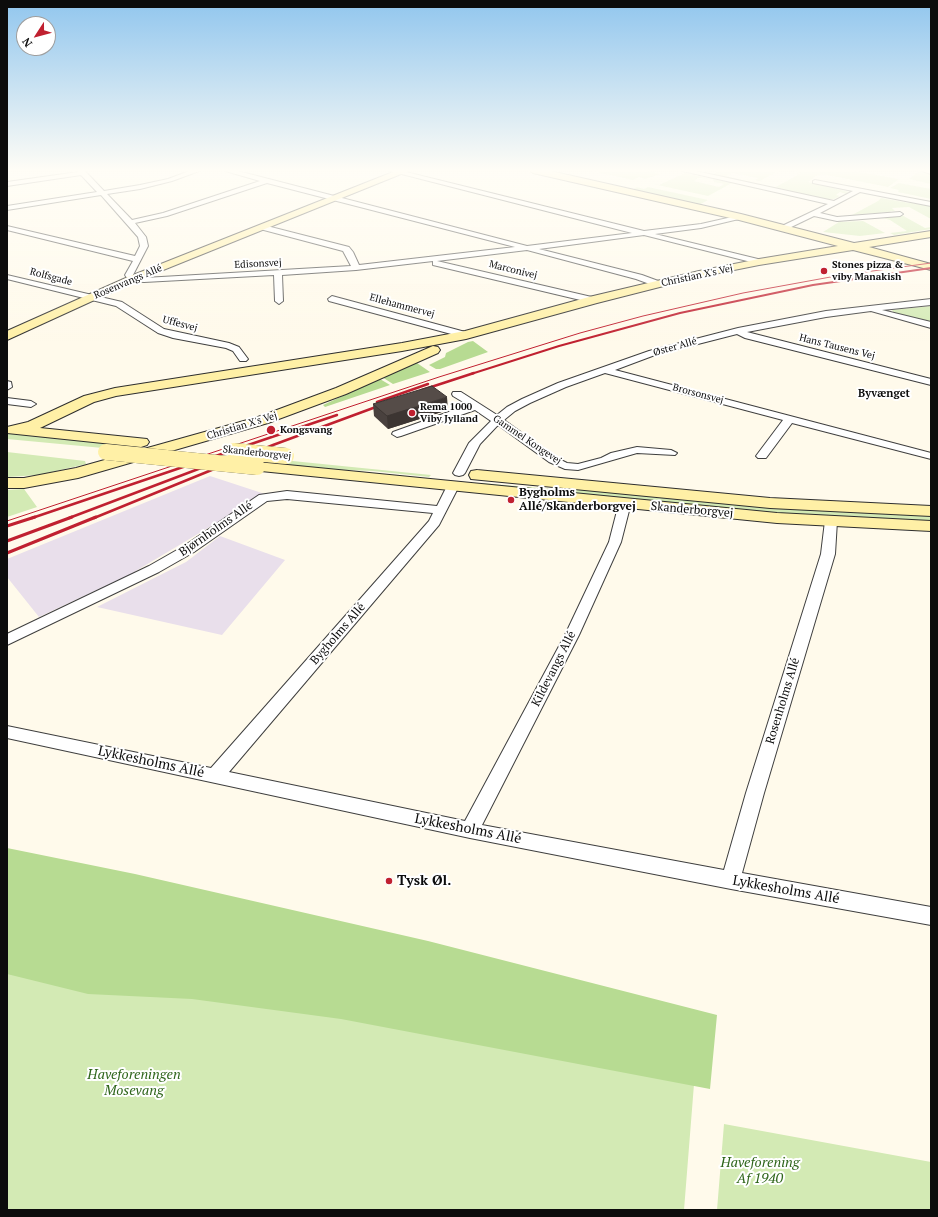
<!DOCTYPE html>
<html>
<head>
<meta charset="utf-8">
<style>
	body { margin:0 }
	#map { position:relative; width:938px; height:1217px; overflow:hidden; background:#fffaeb; font-family:"PT Serif",serif }
	canvas { display:block }
	.frame { position:absolute; inset:0; border:8px solid #0c0c0c; pointer-events:none }
	.north { position:absolute; left:16px; top:16px; width:40px; height:40px; box-sizing:border-box; background:#fff; border:1px solid #9e9e9e; border-radius:50%; rotate:234deg; font-size:11px; font-weight:700; line-height:16px; text-align:center; color:#0c0c0c }
	.north::after { content:''; display:block; margin:auto; width:14px; height:18px; background:#c02030; clip-path:polygon(50% 0,100% 100%,50% 72%,0 100%) }
</style>
</head>
<body>
<div id="map">
<canvas width="938" height="1217"></canvas>
<div class="frame"></div>
<div class="north">N</div>
</div>
<script>
const g = document.querySelector('canvas').getContext('2d');
g.lineJoin = 'round';
function fill(path, color) { g.fillStyle = color; g.fill(path, 'evenodd'); }
const toPath = rows => new Path2D(rows.map(r => 'M' + r).join(''));
function trace(path, color, width, dash) { g.strokeStyle = color; g.lineWidth = width; g.lineCap = dash ? 'butt' : 'round'; g.setLineDash(dash || []); g.stroke(path); }
function drawText(font, color, halo, rows, align = 'center') {
  g.font = font + ' "PT Serif",serif'; g.lineWidth = 4; g.setLineDash([]); g.textBaseline = 'middle'; g.strokeStyle = halo; g.fillStyle = color; for (const [text, x, y, turn = 0] of rows) {
    g.save(); g.translate(x, y); g.rotate((+turn || 0) * Math.PI / 180); g.textAlign = isNaN(turn) ? turn : align; if (halo) g.strokeText(text, 0, 0); g.fillText(text, 0, 0); g.restore();
  }
}
fill(toPath([
	[210,476,265,494,129,575,39,617,7,577,7,559],
	[220,536,285,560,222,635,97,607,186,562]
]), '#e9dfeb');
fill(toPath([
	[588,170,643,170,660,174,645,179,639,177,633,180],
	[721,170,780,170,760,181,755,180,758,178,733,173,726,176,751,182,750,183,712,175],
	[790,170,848,170,899,179,888,187,822,174,816,176,808,182,849,192,846,194,840,192,836,195,840,196,834,199,828,199,774,188,801,173],
	[919,171,931,173,931,184,909,179],
	[685,173,711,179,698,178,694,181,719,187,724,184,714,182,713,179,732,183,708,196,653,184,659,185],
	[899,183,931,189,931,199,898,192,899,190,890,188],
	[637,187,644,189,648,187,708,200,699,205,632,190],
	[881,198,909,203,913,201,931,204,931,219,909,207,892,208,895,211,890,211,891,212,852,215,878,201],
	[900,214,925,228,931,227,931,229,894,235,890,233,907,231,890,220,883,218,869,218],
	[863,221,885,233,860,236,823,232,839,222],
	[931,306,931,323,895,314,892,310],
	[7,433,128,445,131,446,124,450,7,439],
	[7,452,85,461,86,464,39,475,7,477],
	[263,458,431,475,429,477,373,471,321,469,260,463],
	[482,483,539,488,599,491,772,507,931,515,931,522,774,513,481,485],
	[24,489,37,507,7,517,7,490],
	[7,930,696,1059,684,1210,7,1210],
	[724,1124,931,1162,931,1210,717,1210]
]), '#d3eab4');
fill(toPath([
	[473,341,488,352,440,369,436,369,429,365,445,357,446,353,468,342],
	[417,363,430,372,393,384,382,377],
	[380,379,390,385,325,407,323,405],
	[7,848,135,874,428,941,717,1015,710,1089,341,1019,192,999,88,994,7,974]
]), '#b7db92');
const street = toPath([
	[77,170,84,170,104,191,140,185,168,179,192,170,202,170,172,181,140,189,107,194,132,220,163,213,260,181,222,170,234,170,527,246,632,233,386,170,398,170,644,231,701,224,741,215,743,216,743,218,701,228,655,234,762,260,763,262,759,264,644,235,539,249,642,275,661,282,661,286,655,286,636,279,527,250,437,261,596,298,597,300,596,302,593,303,433,265,433,261,356,270,282,275,283,301,279,304,275,301,274,275,144,282,132,281,129,281,125,275,133,261,7,230,7,226,135,256,140,246,138,237,101,195,7,210,7,206,97,192,81,175,7,186,7,182,78,172,77,170],
	[267,183,515,247,359,265,353,252,349,247,263,225,260,225,260,229,343,251,351,266,144,278,134,277,133,275,148,246,146,237,135,223,167,216,267,183],
	[678,170,691,170,834,201,853,191,813,183,813,181,815,180,931,202,931,206,860,192,820,213,837,217,900,212,903,214,900,216,837,221,814,216,785,230,782,230,782,226,828,204,678,170],
	[921,170,931,170,931,174,922,171,921,170],
	[7,275,122,302,164,329,229,343,239,347,248,359,246,361,240,361,233,351,226,348,173,338,158,333,116,306,7,279,7,275],
	[332,296,469,333,471,335,466,338,329,301,328,299,332,296],
	[931,299,931,305,882,310,931,322,931,328,871,311,826,317,747,332,931,379,931,385,745,338,737,334,655,355,615,370,931,453,931,459,792,423,766,458,758,458,756,456,783,420,605,373,566,387,530,403,515,411,504,420,557,458,567,463,578,464,601,458,611,453,637,447,671,450,677,453,675,455,637,453,578,470,565,469,549,462,498,425,480,444,465,473,463,475,459,476,455,475,453,473,469,443,491,421,475,410,401,436,397,437,392,434,393,432,468,405,453,396,452,394,453,392,461,392,497,415,507,407,522,399,558,383,649,351,738,328,826,311,931,299],
	[7,381,11,382,12,387,7,390,7,381],
	[7,398,31,401,36,404,31,407,7,404,7,398],
	[453,482,457,483,459,486,439,525,229,772,465,821,565,635,609,542,619,503,621,500,625,499,629,500,631,503,621,542,579,635,482,825,724,870,746,793,821,554,825,521,827,518,831,517,835,518,837,521,835,554,764,793,742,873,931,907,931,925,731,889,470,838,7,738,7,726,211,768,429,521,433,513,287,499,267,501,194,552,159,572,7,645,7,634,149,566,184,546,259,495,287,491,437,506,447,486,449,483,453,482]
]);
const secondary = toPath([
	[398,170,411,170,136,281,7,340,7,331,128,277,398,170],
	[529,170,546,170,741,214,854,243,931,231,931,237,869,247,931,264,931,270,853,250,759,265,699,277,597,303,466,339,402,351,116,396,94,402,40,428,147,439,149,442,147,445,141,447,7,433,7,427,28,422,84,396,115,388,402,343,465,331,589,297,699,271,759,259,838,246,739,220,533,173,529,170],
	[433,346,438,347,440,350,438,353,346,394,268,423,78,478,24,488,7,488,7,478,24,478,76,468,258,417,336,388,433,346],
	[257,462,777,513,931,521,931,531,777,523,251,470,249,467,251,464,257,462],
	[477,470,770,498,931,506,931,516,770,508,471,479,469,475,471,471,477,470]
]);
trace(street, '#3f3f3f', 2);
trace(secondary, '#2e2e2e', 2);
fill(street, '#fff');
fill(secondary, '#fff0a6');
trace(toPath([
	[7,521,439,377,580,333,643,316,743,293,836,276,931,263]
]), '#c02030', 1);
trace(toPath([
	[471,374,559,346,680,313,813,285,931,268]
]), '#c02030', 2);
trace(toPath([
	[422,390,474,373],
	[377,402,428,384],
	[32,518,337,415],
	[69,518,201,468],
	[94,518,273,445,384,404]
]), '#c02030', 2.5);
trace(toPath([
	[7,526,35,517],
	[7,541,72,517],
	[7,553,96,517]
]), '#c02030', 3);
const secondaryBridge = toPath([
	[234,451,286,456],
	[106,452,257,467]
]);
trace(secondaryBridge, '#2e2e2e', 16, []);
trace(secondaryBridge, '#fff0a6', 16);
fill(toPath([
	[373,404,448,410,388,429,374,416]
]), '#49413e');
fill(toPath([
	[447,397,448,410,388,429,387,416]
]), '#3c3532');
const building = toPath([
	[432,386,447,397,387,416,373,404,432,386]
]);
fill(building, '#554c48');
trace(building, '#3c3532', 1);
const sky = g.createLinearGradient(0, 0, 0, 341);
sky.addColorStop(0, '#91c6ee');
sky.addColorStop(0.5, '#fffdf6');
sky.addColorStop(1, '#fffdf600');
g.fillStyle = sky;
g.fillRect(0, 0, 938, 341);
for (const [x, y, r, color] of [
	[824,271,4,"#c02030"],
	[412,413,4,"#c02030"],
	[271,430,5,"#c02030"],
	[511,500,4,"#c02030"],
	[389,881,4,"#c02030"]
]) { const dot = new Path2D(); dot.arc(x, y, r, 0, 2 * Math.PI); g.fillStyle = color; g.fill(dot); trace(dot, '#fff', 1.5); }
drawText('10px', '#0c0c0c', '#fff', [
	["Edisonsvej",258,264,-3],
	["Marconivej",513,270,14],
	["Christian X's Vej",697,276,-12],
	["Rolfsgade",51,277,15],
	["Rosenvangs Allé",128,282,-23],
	["Ellehammervej",402,306,15],
	["Uffesvej",180,324,15],
	["Øster Allé",675,347,-16],
	["Hans Tausens Vej",837,347,14],
	["Brorsonsvej",698,394,15],
	["Christian X's Vej",242,426,-17],
	["Gammel Kongevej",527,440,34],
	["Skanderborgvej",257,453,6]
]);
drawText('bold 10px', '#0c0c0c', '#fff', [
	["Stones pizza &",832,265],
	["viby Manakish",832,277],
	["Rema 1000",420,407],
	["Viby Jylland",420,419],
	["Kongsvang",280,430]
], 'left');
drawText('bold 11px', '#0c0c0c', '#fff', [
	["Byvænget",884,394]
]);
drawText('bold 12px', '#0c0c0c', '#fff', [
	["Bygholms",519,493],
	["Allé/Skanderborgvej",519,507]
], 'left');
drawText('12px', '#0c0c0c', '#fff', [
	["Skanderborgvej",692,510,5],
	["Bjørnholms Allé",216,529,-35],
	["Bygholms Allé",338,634,-49],
	["Kildevangs Allé",554,669,-63],
	["Rosenholms Allé",783,701,-73]
]);
drawText('14px', '#0c0c0c', '#fff', [
	["Lykkesholms Allé",151,762,12],
	["Lykkesholms Allé",468,829,11],
	["Lykkesholms Allé",786,890,10]
]);
drawText('bold 14px', '#0c0c0c', '#fff', [
	["Tysk Øl.",397,881]
], 'left');
drawText('italic 14px', '#2e651a', '#fff', [
	["Haveforeningen",134,1075],
	["Mosevang",134,1091],
	["Haveforening",760,1163],
	["Af 1940",760,1179]
]);
</script>
</body>
</html>
